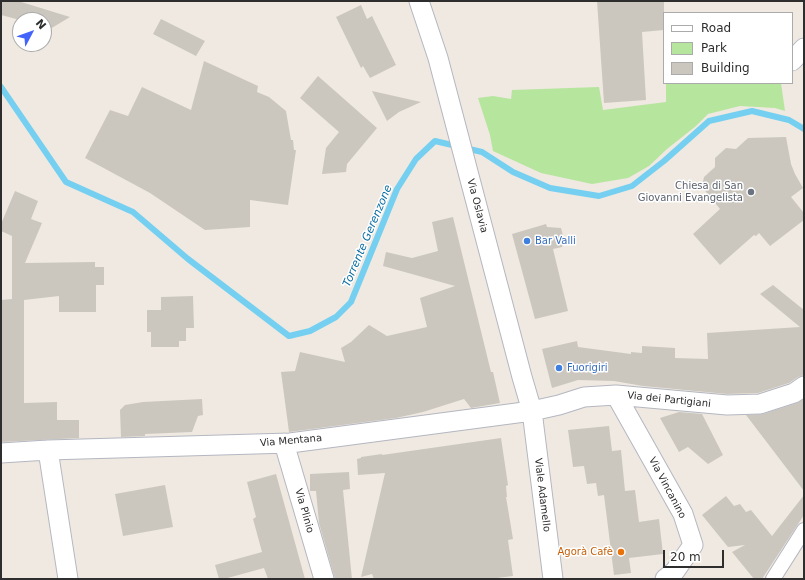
<!DOCTYPE html>
<html>
<head>
<meta charset="utf-8">
<style>
	body { margin:0 }
	#map { position:relative; width:805px; height:580px; overflow:hidden; background:#efe9e1; font-family:"DejaVu Sans",sans-serif }
	canvas { display:block }
	.frame { position:absolute; inset:0; border:2px solid #2e2e2e; pointer-events:none }
	.legend { position:absolute; left:663px; top:12px; width:130px; height:72px; box-sizing:border-box; background:#fff; border:1px solid #ababab; margin:0; padding:5px 7px; list-style:none; font-size:12px; color:#2e2e2e }
	.legend li { display:flex; align-items:center; gap:8px; height:20px }
	.legend b { width:20px; border:1px solid #ababab }
	.north { position:absolute; left:12px; top:12px; width:40px; height:40px; box-sizing:border-box; background:#fff; border:1px solid #ababab; border-radius:50%; rotate:49deg; font-size:11px; font-weight:700; line-height:16px; text-align:center; color:#2e2e2e }
	.north::after { content:''; display:block; margin:auto; width:14px; height:18px; background:#4264fb; clip-path:polygon(50% 0,100% 100%,50% 72%,0 100%) }
	.scale { position:absolute; left:663px; top:550px; width:61px; height:18px; box-sizing:border-box; border:2px solid #2e2e2e; border-top:0; padding-left:5px; font-size:12px; line-height:14px; white-space:nowrap; color:#2e2e2e; -webkit-text-stroke:3px #fff; paint-order:stroke }
</style>
</head>
<body>
<div id="map">
<canvas width="805" height="580"></canvas>
<div class="frame"></div>
<ul class="legend">
<li><b style="height:5px;background:#fff"></b>Road</li>
<li><b style="height:11px;background:#b6e59e"></b>Park</li>
<li><b style="height:11px;background:#cbc7bf"></b>Building</li>
</ul>
<div class="north">N</div>
<div class="scale">20 m</div>
</div>
<script>
const g = document.querySelector('canvas').getContext('2d');
g.lineJoin = 'round';
function fill(path, color) { g.fillStyle = color; g.fill(path, 'evenodd'); }
const toPath = rows => new Path2D(rows.map(r => 'M' + r).join(''));
function trace(path, color, width, dash) { g.strokeStyle = color; g.lineWidth = width; g.lineCap = dash ? 'butt' : 'round'; g.setLineDash(dash || []); g.stroke(path); }
function drawText(font, color, halo, rows, align = 'center') {
  g.font = font + ' "DejaVu Sans",sans-serif'; g.lineWidth = 3; g.setLineDash([]); g.textBaseline = 'middle'; g.strokeStyle = halo; g.fillStyle = color; for (const [text, x, y, turn = 0] of rows) {
    g.save(); g.translate(x, y); g.rotate((+turn || 0) * Math.PI / 180); g.textAlign = isNaN(turn) ? turn : align; if (halo) g.strokeText(text, 0, 0); g.fillText(text, 0, 0); g.restore();
  }
}
fill(toPath([
	[666,83,781,83,785,111,775,108,740,106,708,114,696,126,667,149,649,166,628,178,592,184,541,173,493,151,490,135,478,98,493,96,511,99,512,90,599,87,603,110,666,102]
]), '#b6e59e');
trace(toPath([
	[1,87,66,182,133,212,188,259,289,336,310,331,336,317,351,302,397,189,416,159,435,141,482,152,513,172,550,188,599,196,632,186,664,161,709,121,752,111,789,120,804,129]
]), '#75cff0', 6);
fill(toPath([
	[1,1,18,1,70,17,50,29,44,27,44,20,20,20,1,15],
	[597,1,664,1,664,30,642,32,646,100,604,103],
	[361,5,367,19,372,16,396,65,370,78,363,66,361,68,336,17],
	[161,19,205,41,196,56,153,34],
	[204,61,258,86,257,92,269,97,286,111,291,140,293,140,294,150,296,150,288,205,250,200,250,227,205,230,150,193,85,158,110,110,128,116,142,87,191,110],
	[318,76,377,128,347,164,346,172,322,174,326,148,339,132,300,98],
	[372,91,421,102,399,112,387,121],
	[786,137,791,164,795,174,803,188,791,197,804,213,804,220,770,246,759,233,756,236,754,235,720,265,693,234,720,209,702,187,704,177,715,167,715,158,726,148,736,149,748,138],
	[15,191,38,201,31,219,42,223,25,263,95,262,95,267,104,267,104,285,96,285,96,312,59,312,59,296,24,300,24,403,57,402,57,420,79,420,79,438,1,442,1,300,12,299,12,236,1,231,1,224],
	[453,217,491,372,493,372,500,403,471,408,464,399,423,412,396,418,289,432,281,372,295,371,300,352,345,362,341,348,351,342,369,325,387,336,427,327,420,298,455,286,383,266,386,252,412,258,438,251,432,222],
	[546,224,547,227,561,228,564,239,562,247,553,249,568,311,535,319,512,234],
	[773,285,804,310,804,375,798,377,789,383,758,393,727,394,643,386,614,381,578,380,552,388,542,349,577,341,578,347,631,354,631,352,642,353,642,346,675,348,675,358,708,359,707,333,800,327,760,294],
	[193,296,194,328,186,328,186,341,179,341,179,347,151,347,151,332,147,332,147,310,161,310,161,297],
	[202,399,203,415,198,416,192,432,145,434,145,436,121,437,120,410,125,405,143,402],
	[804,399,804,491,746,415,763,414,797,403],
	[679,412,702,414,723,455,708,464,688,447,679,452,660,418],
	[609,426,612,451,621,450,625,491,635,490,639,522,659,519,663,554,629,558,631,573,614,575,604,495,598,496,596,483,587,484,584,466,573,467,568,430],
	[501,438,508,485,506,486,507,497,506,497,513,539,508,540,513,576,489,579,374,579,372,574,361,577,385,473,358,475,357,459,361,458,361,457,382,454,382,455],
	[349,472,350,489,343,490,352,579,335,579,319,523,316,491,310,491,310,474],
	[276,474,305,579,268,579,264,568,224,579,219,579,215,565,262,552,253,519,256,517,247,482],
	[165,485,173,527,123,536,115,494],
	[804,495,804,515,762,579,754,579,732,552,745,545,728,547,702,515,726,496,734,506,740,504,746,512,751,510,772,536]
]), '#cbc7bf');
const pedestrian = toPath([
	[773,579,804,530]
]);
const minor = toPath([
	[419,1,438,58,522,377,532,411,553,579],
	[792,61,804,48],
	[616,395,683,514,693,545,675,571,665,579],
	[284,443,324,579],
	[48,450,68,579],
	[1,453,48,450,290,443,532,411,559,405,584,397,616,395,727,405,760,404,794,393,804,386]
]);
trace(pedestrian, '#b4b7c1', 16);
trace(minor, '#b4b7c1', 21);
trace(pedestrian, '#fff', 14);
trace(minor, '#fff', 19);
for (const [x, y, r, color] of [
	[751,192,4,"#6b7280"],
	[527,241,4,"#3f7fe0"],
	[559,368,4,"#3f7fe0"],
	[621,552,4,"#e8710a"]
]) { const dot = new Path2D(); dot.arc(x, y, r, 0, 2 * Math.PI); g.fillStyle = color; g.fill(dot); trace(dot, '#fff', 1.5); }
drawText('10px', '#5b616d', '#fff', [
	["Chiesa di San",743,186],
	["Giovanni Evangelista",743,198]
], 'right');
drawText('10px', '#2e2e2e', '#fff', [
	["Via Oslavia",477,206,75],
	["Via dei Partigiani",669,400,6],
	["Via Mentana",291,441,-5],
	["Via Vincanino",667,488,62],
	["Viale Adamello",542,495,83],
	["Via Plinio",304,511,74]
]);
drawText('10px', '#366cbe', '#fff', [
	["Bar Valli",535,241],
	["Fuorigiri",567,368]
], 'left');
drawText('10px', '#c56008', '#fff', [
	["Agorà Cafè",613,552]
], 'right');
drawText('italic 11px', '#0d6fa3', '#fff', [
	["Torrente Gerenzone",368,236,-67]
]);
</script>
</body>
</html>
